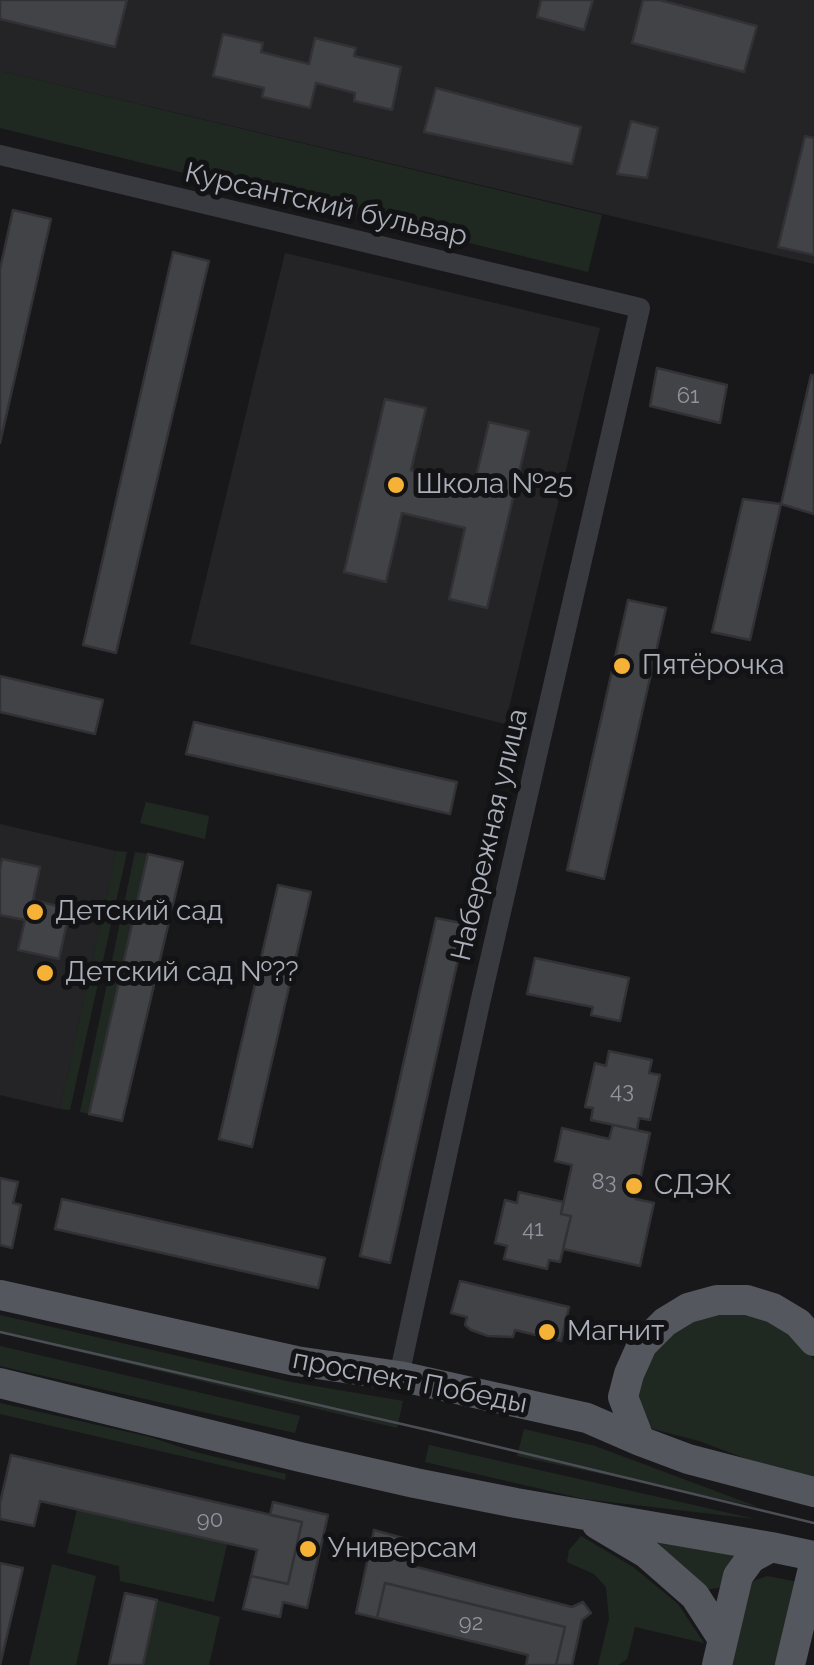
<!DOCTYPE html>
<html>
<head>
<meta charset="utf-8">
<style>
	body { margin:0 }
	canvas { display:block; background:#18181a }
</style>
</head>
<body>
<canvas width="814" height="1665"></canvas>
<script>
const g = document.querySelector('canvas').getContext('2d');
g.lineJoin = 'round';
function fill(path, color) { g.fillStyle = color; g.fill(path, 'evenodd'); }
const toPath = rows => new Path2D(rows.map(r => 'M' + r).join(''));
function trace(path, color, width, dash) { g.strokeStyle = color; g.lineWidth = width; g.lineCap = dash ? 'butt' : 'round'; g.setLineDash(dash || []); g.stroke(path); }
function drawText(font, color, halo, rows, align = 'center') {
  g.font = font + ' Raleway,sans-serif'; g.lineWidth = 10; g.setLineDash([]); g.textBaseline = 'middle'; g.strokeStyle = halo; g.fillStyle = color; for (const [text, x, y, turn = 0] of rows) {
    g.save(); g.translate(x, y); g.rotate((+turn || 0) * Math.PI / 180); g.textAlign = isNaN(turn) ? turn : align; if (halo) g.strokeText(text, 0, 0); g.fillText(text, 0, 0); g.restore();
  }
}
fill(toPath([
	[0,0,814,0,814,264,0,71],
	[285,253,600,328,505,724,190,644],
	[0,824,116,851,60,1109,0,1095]
]), '#242427');
fill(toPath([
	[0,71,602,215,588,272,0,128],
	[146,802,209,816,205,839,140,823],
	[116,851,127,852,70,1110,60,1109],
	[135,852,148,854,89,1114,80,1112],
	[721,1312,752,1314,797,1338,814,1360,814,1484,699,1441,653,1429,638,1414,636,1375,673,1329],
	[0,1315,291,1382,403,1401,397,1428,0,1333],
	[0,1346,300,1416,295,1433,0,1366],
	[0,1403,150,1437,195,1452,286,1474,285,1480,0,1414],
	[524,1429,595,1446,758,1507,517,1456],
	[429,1445,755,1519,584,1499,425,1462],
	[77,1509,227,1544,214,1602,120,1581,119,1566,67,1553],
	[623,1533,743,1553,728,1586,700,1591],
	[581,1536,633,1567,678,1604,704,1643,635,1627,627,1659,618,1665,598,1665,609,1619,606,1587,594,1574,567,1562,569,1550],
	[52,1564,96,1576,76,1665,29,1665],
	[767,1576,803,1583,782,1665,724,1665,751,1582],
	[157,1600,220,1617,209,1665,143,1665]
]), '#202921');
const building = toPath([
	[0,0,127,0,115,47,0,19,0,0],
	[541,0,593,0,584,30,537,17,541,0],
	[643,0,660,0,757,26,744,72,632,43,643,0],
	[223,34,263,43,261,52,309,64,315,38,356,48,354,56,401,67,392,110,354,101,355,93,316,83,310,108,262,97,264,88,213,76,223,34],
	[436,88,581,127,572,164,424,132,436,88],
	[631,121,658,128,647,178,617,174,631,121],
	[805,136,814,138,814,255,778,247,805,136],
	[13,210,51,219,0,443,0,269,13,210],
	[173,252,209,261,116,653,83,645,173,252],
	[657,368,727,385,720,423,650,406,657,368],
	[811,375,814,375,814,514,781,504,811,375],
	[385,399,426,408,411,470,474,485,489,422,529,431,487,608,449,599,465,528,402,513,386,582,344,572,385,399],
	[743,499,781,504,750,640,712,632,743,499],
	[628,600,666,608,604,879,567,870,628,600],
	[0,676,103,700,95,734,0,712,0,676],
	[194,722,457,782,450,814,186,754,194,722],
	[148,854,183,862,122,1121,89,1114,148,854],
	[2,859,40,867,33,900,70,909,59,959,18,950,25,920,0,915,0,869,2,859],
	[278,885,311,892,252,1147,219,1139,278,885],
	[436,918,466,924,390,1263,360,1256,436,918],
	[535,958,629,978,620,1021,591,1015,593,1007,527,994,535,958],
	[609,1051,652,1060,649,1073,660,1075,650,1120,639,1118,637,1130,591,1120,593,1108,585,1107,595,1063,606,1066,609,1051],
	[613,1125,650,1133,636,1199,654,1203,640,1266,563,1249,571,1216,561,1214,572,1165,555,1161,562,1128,609,1139,613,1125],
	[0,1178,18,1182,13,1203,21,1205,12,1248,0,1245,0,1178],
	[519,1192,563,1202,561,1214,571,1216,560,1262,549,1260,547,1269,504,1259,507,1246,495,1243,505,1200,517,1203,519,1192],
	[62,1199,325,1258,318,1288,55,1229,62,1199],
	[460,1281,569,1307,561,1341,515,1330,513,1337,488,1336,471,1330,465,1325,467,1317,451,1313,460,1281],
	[11,1455,302,1522,288,1584,251,1576,257,1550,40,1501,34,1526,0,1519,0,1503,11,1455],
	[273,1502,328,1515,307,1608,283,1602,280,1617,243,1609,251,1576,288,1584,302,1522,270,1515,273,1502],
	[374,1530,417,1542,413,1566,572,1607,583,1602,591,1613,582,1620,572,1665,556,1665,565,1627,385,1583,377,1618,356,1613,374,1530],
	[0,1563,23,1568,0,1665,0,1563],
	[385,1583,565,1627,556,1665,526,1665,528,1655,377,1618,385,1583],
	[125,1593,157,1600,143,1665,109,1665,125,1593]
]);
fill(building, '#424347');
trace(building, '#323236', 2.5);
trace(toPath([
	[0,155,640,308,480,1003,399,1376]
]), '#393a40', 20);
trace(toPath([
	[0,1295,296,1361,399,1376,587,1418,640,1441,688,1459,814,1492],
	[0,1383,300,1457,415,1483,516,1503,771,1547,814,1556],
	[640,1441,623,1397,629,1374,642,1345,665,1322,688,1308,717,1300,747,1300,773,1308,798,1323,814,1341],
	[597,1524,646,1553,695,1596,722,1638],
	[717,1665,738,1576,751,1558,771,1547],
	[790,1665,814,1564]
]), '#55575f', 30);
trace(toPath([
	[0,1332,432,1431,814,1523]
]), '#4c4e55', 2.5);
for (const [x, y, r, color] of [
	[396,485,10,"#f5b236"],
	[622,666,10,"#f5b236"],
	[35,912,10,"#f5b236"],
	[45,973,10,"#f5b236"],
	[634,1186,10,"#f5b236"],
	[547,1332,10,"#f5b236"],
	[308,1549,10,"#f5b236"]
]) { const dot = new Path2D(); dot.arc(x, y, r, 0, 2 * Math.PI); g.fillStyle = color; g.fill(dot); trace(dot, '#131315', 4); }
drawText('22px', '#90949d', null, [
	["61",688,396],
	["43",622,1091],
	["83",604,1182],
	["41",533,1229],
	["90",210,1520],
	["92",471,1623]
]);
drawText('28px', '#aaafba', '#131315', [
	["Курсантский бульвар",326,205,13],
	["Набережная улица",490,835,-77],
	["проспект Победы",410,1382,11]
]);
drawText('28px', '#aaafba', '#131315', [
	["Школа №25",416,485],
	["Пятёрочка",642,666],
	["Детский сад",55,912],
	["Детский сад №??",65,973],
	["СДЭК",654,1186],
	["Магнит",567,1332],
	["Универсам",328,1549]
], 'left');
</script>
</body>
</html>
